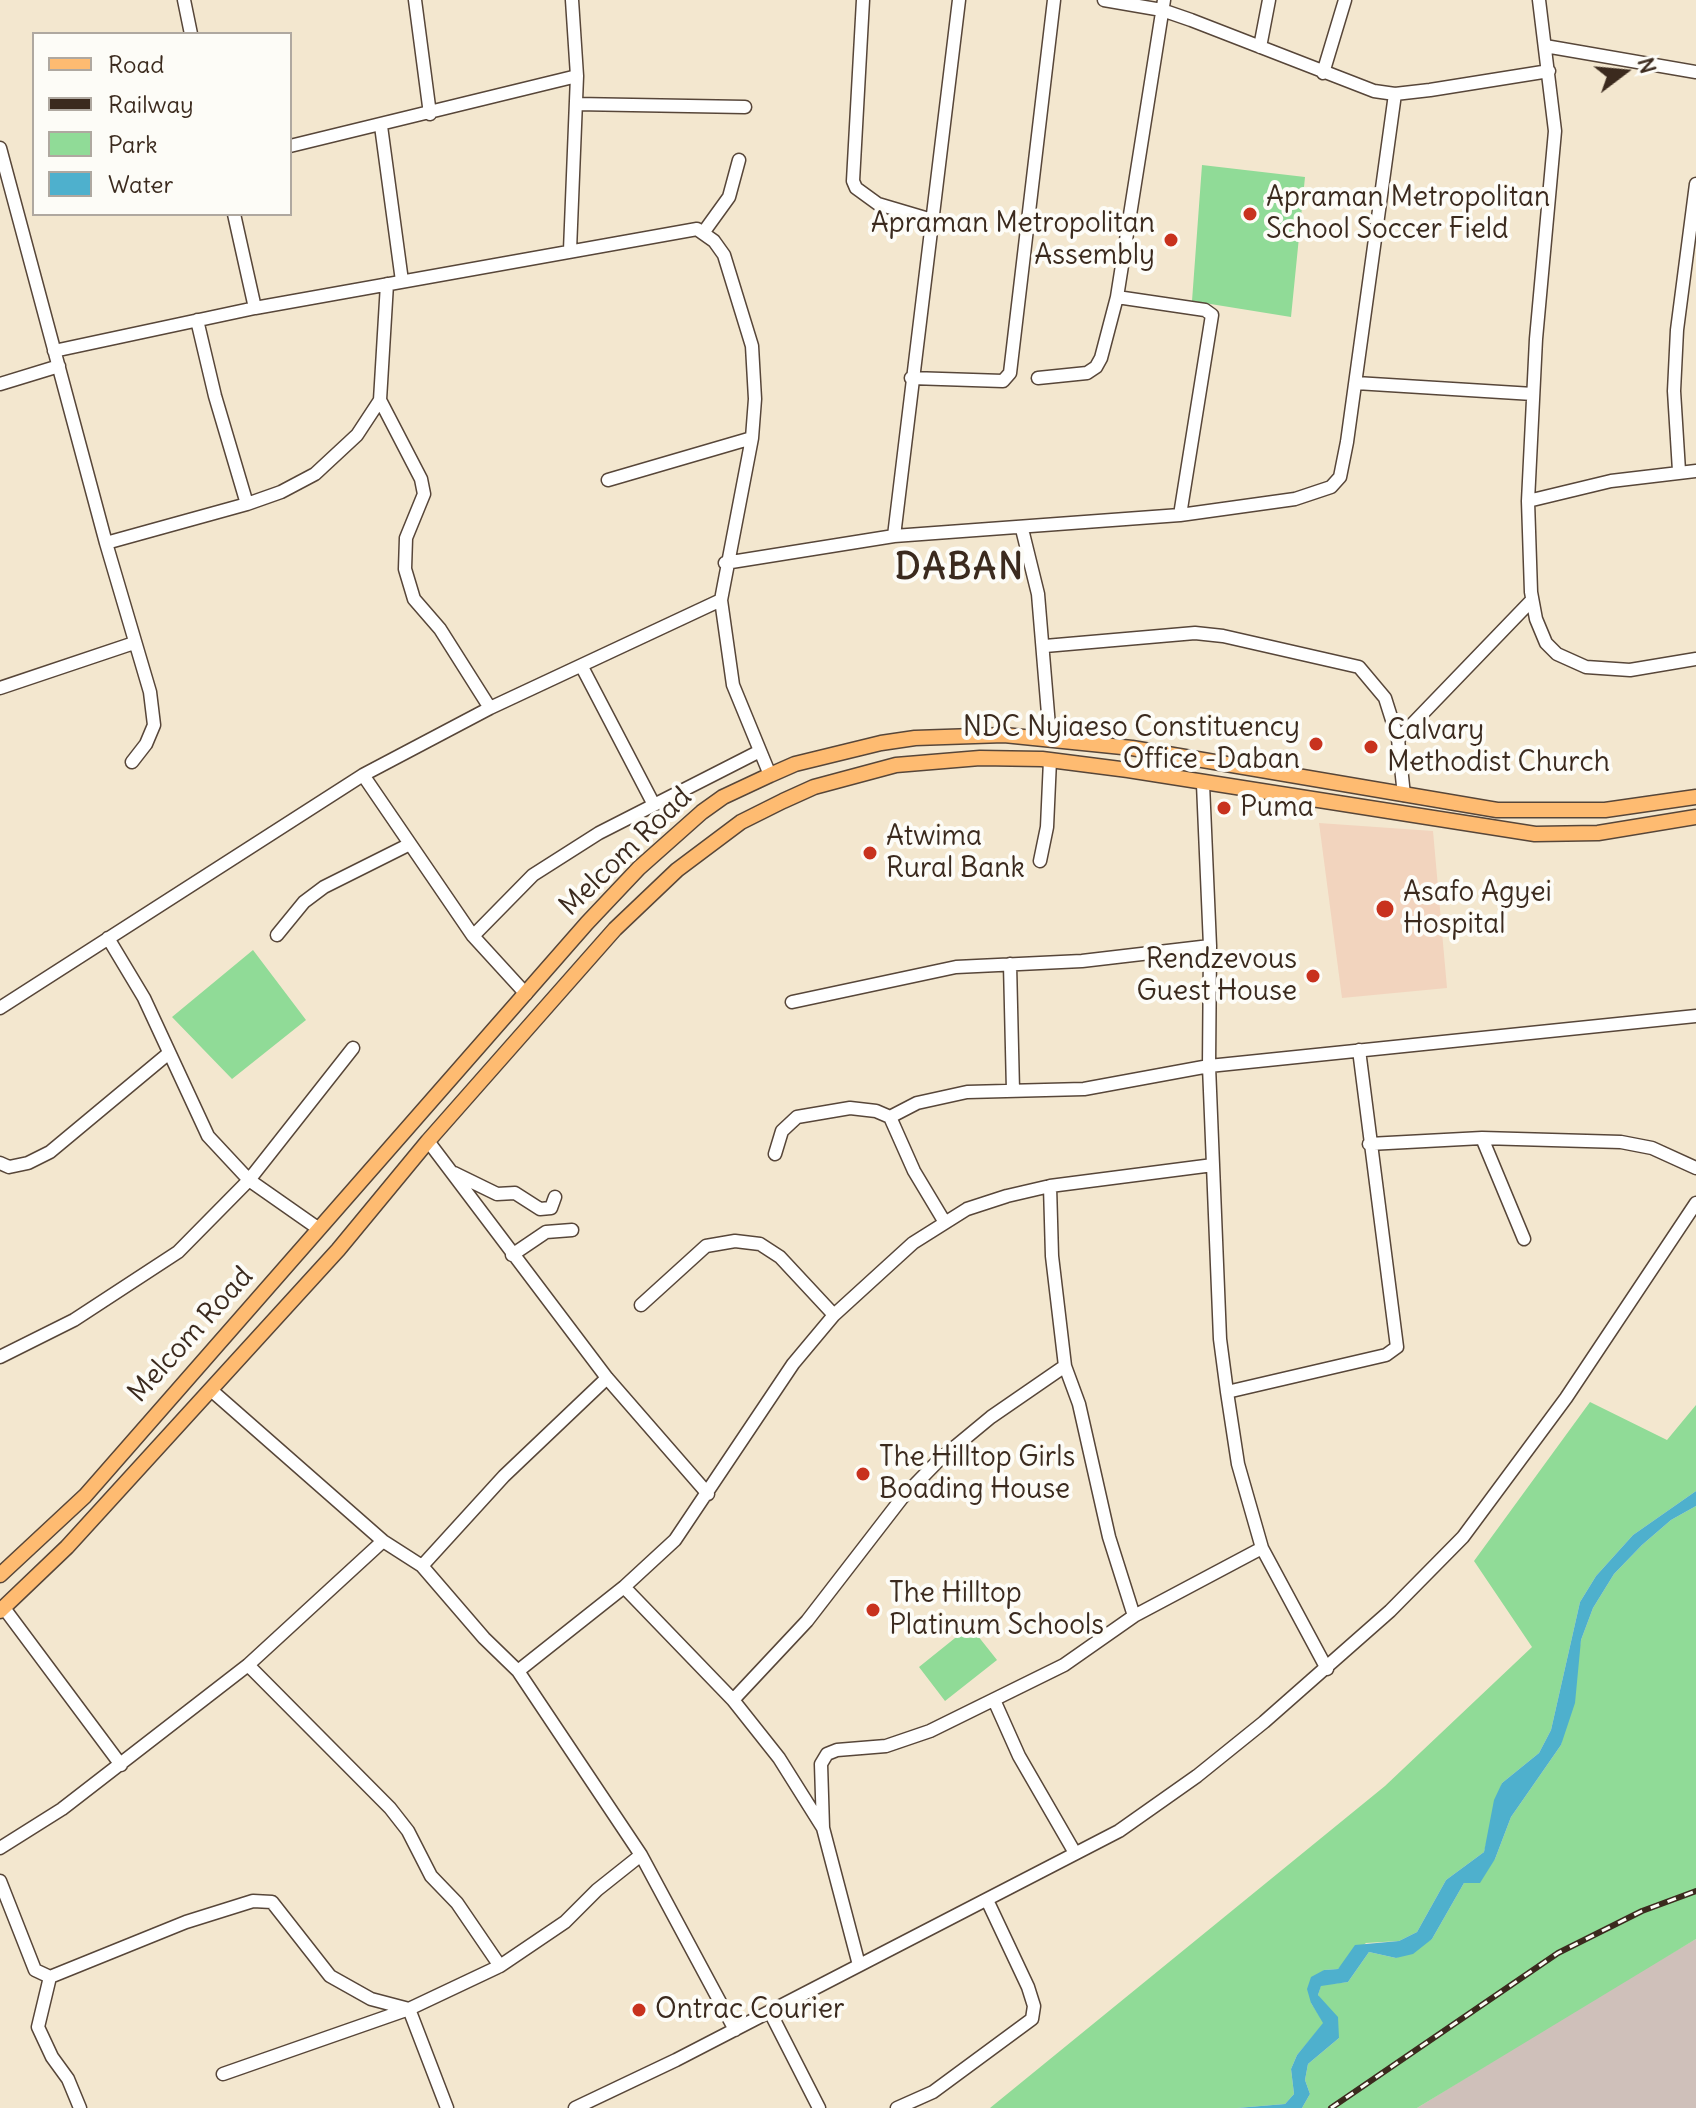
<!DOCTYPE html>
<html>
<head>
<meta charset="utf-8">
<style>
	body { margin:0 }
	#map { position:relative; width:1696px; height:2108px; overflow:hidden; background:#f3e7cf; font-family:Delius,sans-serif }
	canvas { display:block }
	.legend { position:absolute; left:32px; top:32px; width:260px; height:184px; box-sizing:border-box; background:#fdfcf7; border:2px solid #afa8a0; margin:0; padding:10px 14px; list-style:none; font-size:24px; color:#3b2a1e }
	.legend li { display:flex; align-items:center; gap:16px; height:40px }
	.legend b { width:40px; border:2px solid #afa8a0 }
	.north { position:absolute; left:1584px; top:32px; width:80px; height:80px; -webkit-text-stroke:6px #fdfcf7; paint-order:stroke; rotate:74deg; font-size:22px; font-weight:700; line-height:32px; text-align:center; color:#3b2a1e }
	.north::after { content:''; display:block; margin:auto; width:28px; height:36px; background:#3b2a1e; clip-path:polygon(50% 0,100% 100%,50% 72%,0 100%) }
</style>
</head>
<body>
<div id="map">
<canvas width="1696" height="2108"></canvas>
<ul class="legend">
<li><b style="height:10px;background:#febb71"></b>Road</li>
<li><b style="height:10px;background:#3b2a1e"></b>Railway</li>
<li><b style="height:22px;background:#90db97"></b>Park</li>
<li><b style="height:22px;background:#4eb0cd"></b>Water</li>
</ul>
<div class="north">N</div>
</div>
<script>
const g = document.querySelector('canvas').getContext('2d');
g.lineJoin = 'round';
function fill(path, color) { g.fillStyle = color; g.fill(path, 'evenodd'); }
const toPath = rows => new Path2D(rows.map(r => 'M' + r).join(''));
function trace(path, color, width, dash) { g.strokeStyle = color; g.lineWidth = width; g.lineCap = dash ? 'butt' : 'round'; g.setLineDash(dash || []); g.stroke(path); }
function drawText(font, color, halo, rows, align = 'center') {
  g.font = font + ' Delius,sans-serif'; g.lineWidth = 8; g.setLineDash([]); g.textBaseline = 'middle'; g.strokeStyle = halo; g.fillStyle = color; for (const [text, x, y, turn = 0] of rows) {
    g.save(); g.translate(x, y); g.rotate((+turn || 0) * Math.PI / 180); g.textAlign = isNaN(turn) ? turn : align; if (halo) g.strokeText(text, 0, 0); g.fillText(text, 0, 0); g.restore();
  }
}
fill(toPath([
	[1319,823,1433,831,1447,988,1342,998]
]), '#f2d4be');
fill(toPath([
	[1696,1939,1696,2108,1417,2108,1603,1993]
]), '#cfc0ba');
fill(toPath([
	[1202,165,1305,177,1291,317,1192,301],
	[253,950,306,1020,232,1079,172,1017],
	[1590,1402,1667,1440,1696,1405,1696,1491,1633,1535,1596,1576,1580,1602,1551,1730,1539,1753,1502,1783,1484,1852,1446,1880,1417,1932,1399,1941,1366,1943,1338,1969,1324,1970,1311,2003,1324,2023,1297,2055,1291,2069,1294,2094,1285,2104,1237,2108,990,2108,1385,1786,1532,1647,1474,1561],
	[1696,1506,1696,1939,1417,2108,1302,2108,1310,2094,1305,2080,1308,2064,1339,2038,1318,1995,1321,1985,1348,1982,1369,1952,1396,1958,1432,1939,1464,1883,1495,1859,1511,1817,1561,1745,1581,1640,1593,1608,1614,1574,1642,1545,1671,1520],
	[970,1626,997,1660,945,1701,919,1667]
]), '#90db97');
fill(toPath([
	[1696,1491,1696,1506,1671,1520,1642,1545,1614,1574,1593,1608,1581,1640,1575,1703,1561,1745,1511,1817,1495,1859,1480,1883,1464,1883,1432,1939,1413,1954,1396,1958,1369,1952,1348,1982,1321,1986,1318,1995,1338,2017,1339,2038,1308,2064,1305,2080,1310,2094,1302,2108,1237,2108,1285,2104,1294,2094,1291,2069,1297,2055,1323,2023,1311,2003,1307,1989,1311,1977,1324,1970,1338,1969,1355,1945,1399,1941,1417,1932,1446,1880,1484,1852,1494,1800,1502,1783,1539,1753,1551,1730,1580,1602,1596,1576,1633,1535]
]), '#4eb0cd');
const minor = toPath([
	[184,0,191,34],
	[415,0,430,114],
	[863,0,853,181,856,188,878,204,932,220],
	[1104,0,1162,10,1191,20,1374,91,1395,94,1430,90,1549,71],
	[1539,0,1555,131,1536,339,1528,501,1531,592,1536,619,1546,643,1557,654,1586,667,1630,670,1696,659],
	[1545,46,1696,72],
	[1260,47,1269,0],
	[1323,73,1345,0],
	[576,104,745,107],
	[381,126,402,281],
	[290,146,577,76],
	[0,148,106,543,150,692,154,725,146,744,132,762],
	[234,214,255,308],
	[703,233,729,197,739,160],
	[570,250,577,76,572,0],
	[1117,297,1205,310,1212,315,1180,515],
	[197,320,215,396,247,504],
	[54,351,255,308,697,229,714,241,724,255,752,346,755,399,752,438,721,600,733,685,770,775],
	[911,378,1003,381,1010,373,1054,0],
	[1038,378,1087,373,1096,367,1101,358,1117,297,1164,0],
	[1356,383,1533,394],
	[0,384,59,366],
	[380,400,421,479,424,494,406,538,405,569,414,599,440,629,490,708],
	[1679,471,1674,391,1677,330,1696,184],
	[608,480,752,438],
	[1528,501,1611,481,1696,471],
	[1022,529,1038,594,1050,738],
	[894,536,959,0],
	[106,543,247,504,281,492,315,474,357,435,380,400,387,284],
	[725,563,894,536,1180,515,1295,499,1331,487,1340,477,1347,442,1395,94],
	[1045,646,1195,633,1223,636,1359,667,1385,698,1398,739,1404,795],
	[582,667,653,803],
	[0,688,134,643],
	[1398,739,1532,600],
	[363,775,473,936,526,994],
	[1203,784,1210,946,1209,1066,1220,1339,1227,1392,1238,1464,1262,1548,1327,1669],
	[1040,861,1047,827,1050,760],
	[277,935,304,902,324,887,410,844],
	[473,936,533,875,599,833,758,752],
	[108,938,144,998,208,1136,249,1180,319,1229],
	[1010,964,1013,1091],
	[792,1002,956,967,1082,961,1210,946],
	[0,1008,363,775,490,708,721,600],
	[890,1117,917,1103,967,1092,1084,1089,1209,1066,1696,1016],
	[1482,1138,1524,1239],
	[428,1141,607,1378,708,1494],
	[1369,1144,1482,1138,1621,1142,1652,1148,1696,1168],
	[775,1154,782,1131,797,1117,850,1108,876,1111,890,1117,914,1171,944,1221],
	[0,1163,9,1167,28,1163,50,1152,169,1053],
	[454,1173,497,1194,515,1193,540,1209,551,1208,555,1197],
	[1050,1186,1052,1256,1065,1366,1079,1404,1109,1537,1134,1616],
	[512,1255,546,1232,572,1230],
	[641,1305,706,1246,735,1241,760,1244,780,1257,834,1315],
	[0,1357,74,1320,178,1252,249,1180,353,1048],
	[211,1390,383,1541,422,1566,484,1638,518,1671,641,1855,735,2030],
	[1227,1392,1386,1355,1397,1347,1359,1050],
	[422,1566,504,1476,607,1378],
	[624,1587,733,1700,779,1758,823,1828],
	[4,1608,121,1765],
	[248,1665,390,1808,408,1831,431,1876,457,1903,500,1966],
	[518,1671,624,1587,675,1540,793,1364,834,1315,913,1243,967,1209,1007,1196,1050,1186,1213,1165],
	[733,1700,807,1621,902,1498,939,1460,991,1417,1065,1366],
	[994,1700,1019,1756,1075,1853],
	[0,1848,62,1809,248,1665,383,1541],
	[0,1881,35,1970,50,1977,186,1922,253,1901,272,1902,330,1976,371,1999,409,2009,447,2108],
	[859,1965,823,1828,821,1764,827,1754,837,1750,886,1746,930,1731,1064,1665,1134,1616,1262,1548],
	[50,1977,38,2027,52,2057,68,2079,80,2108],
	[770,2012,819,2108],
	[223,2074,409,2009,500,1966,565,1922,597,1890,641,1855],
	[575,2108,676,2060,1119,1831,1197,1776,1264,1722,1390,1611,1463,1537,1566,1398,1696,1203],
	[897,2108,933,2092,1032,2019,1034,2006,1028,1987,987,1900]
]);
const major = toPath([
	[0,1575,85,1496,587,923,639,868,702,812,723,797,770,775,795,764,881,743,915,738,1004,735,1132,748,1497,810,1605,810,1696,797],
	[0,1611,67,1547,338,1250,428,1141,615,929,677,870,741,822,783,801,814,787,896,765,980,758,1042,759,1128,770,1535,834,1598,833,1696,817]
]);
trace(minor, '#574639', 15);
trace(major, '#574639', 17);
trace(minor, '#fff', 12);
trace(major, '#febb71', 14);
const rail = toPath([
	[1331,2108,1558,1953,1642,1911,1696,1891]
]);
trace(rail, '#3b2a1e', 6);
trace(rail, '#fdfcf7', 3, [9]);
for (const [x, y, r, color] of [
	[1250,214,8,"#c8321e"],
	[1171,240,8,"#c8321e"],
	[1316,744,8,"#c8321e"],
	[1371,747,8,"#c8321e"],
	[1224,808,8,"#c8321e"],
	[870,853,8,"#c8321e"],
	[1385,909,10,"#c8321e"],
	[1313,976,8,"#c8321e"],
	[863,1474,8,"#c8321e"],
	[873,1610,8,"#c8321e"],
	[639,2010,8,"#c8321e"]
]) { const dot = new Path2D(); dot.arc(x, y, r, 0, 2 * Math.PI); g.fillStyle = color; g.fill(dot); trace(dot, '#fdfcf7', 3); }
drawText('28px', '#3b2a1e', '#fdfcf7', [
	["Apraman Metropolitan",1266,198],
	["School Soccer Field",1266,230],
	["Apraman Metropolitan",1155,224,"right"],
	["Assembly",1155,256,"right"],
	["NDC Nyiaeso Constituency",1300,728,"right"],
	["Office -Daban",1300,760,"right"],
	["Calvary",1387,731],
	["Methodist Church",1387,763],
	["Puma",1240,808],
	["Atwima",886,837],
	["Rural Bank",886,869],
	["Asafo Agyei",1403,893],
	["Hospital",1403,925],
	["Rendzevous",1297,960,"right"],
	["Guest House",1297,992,"right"],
	["The Hilltop Girls",879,1458],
	["Boading House",879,1490],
	["The Hilltop",889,1594],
	["Platinum Schools",889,1626],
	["Ontrac Courier",655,2010]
], 'left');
drawText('28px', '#3b2a1e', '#fdfcf7', [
	["Melcom Road",626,852,-44],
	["Melcom Road",191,1335,-48]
]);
g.letterSpacing = '2px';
drawText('bold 36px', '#3b2a1e', '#fdfcf7', [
	["DABAN",960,569]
]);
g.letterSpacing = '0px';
</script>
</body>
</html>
